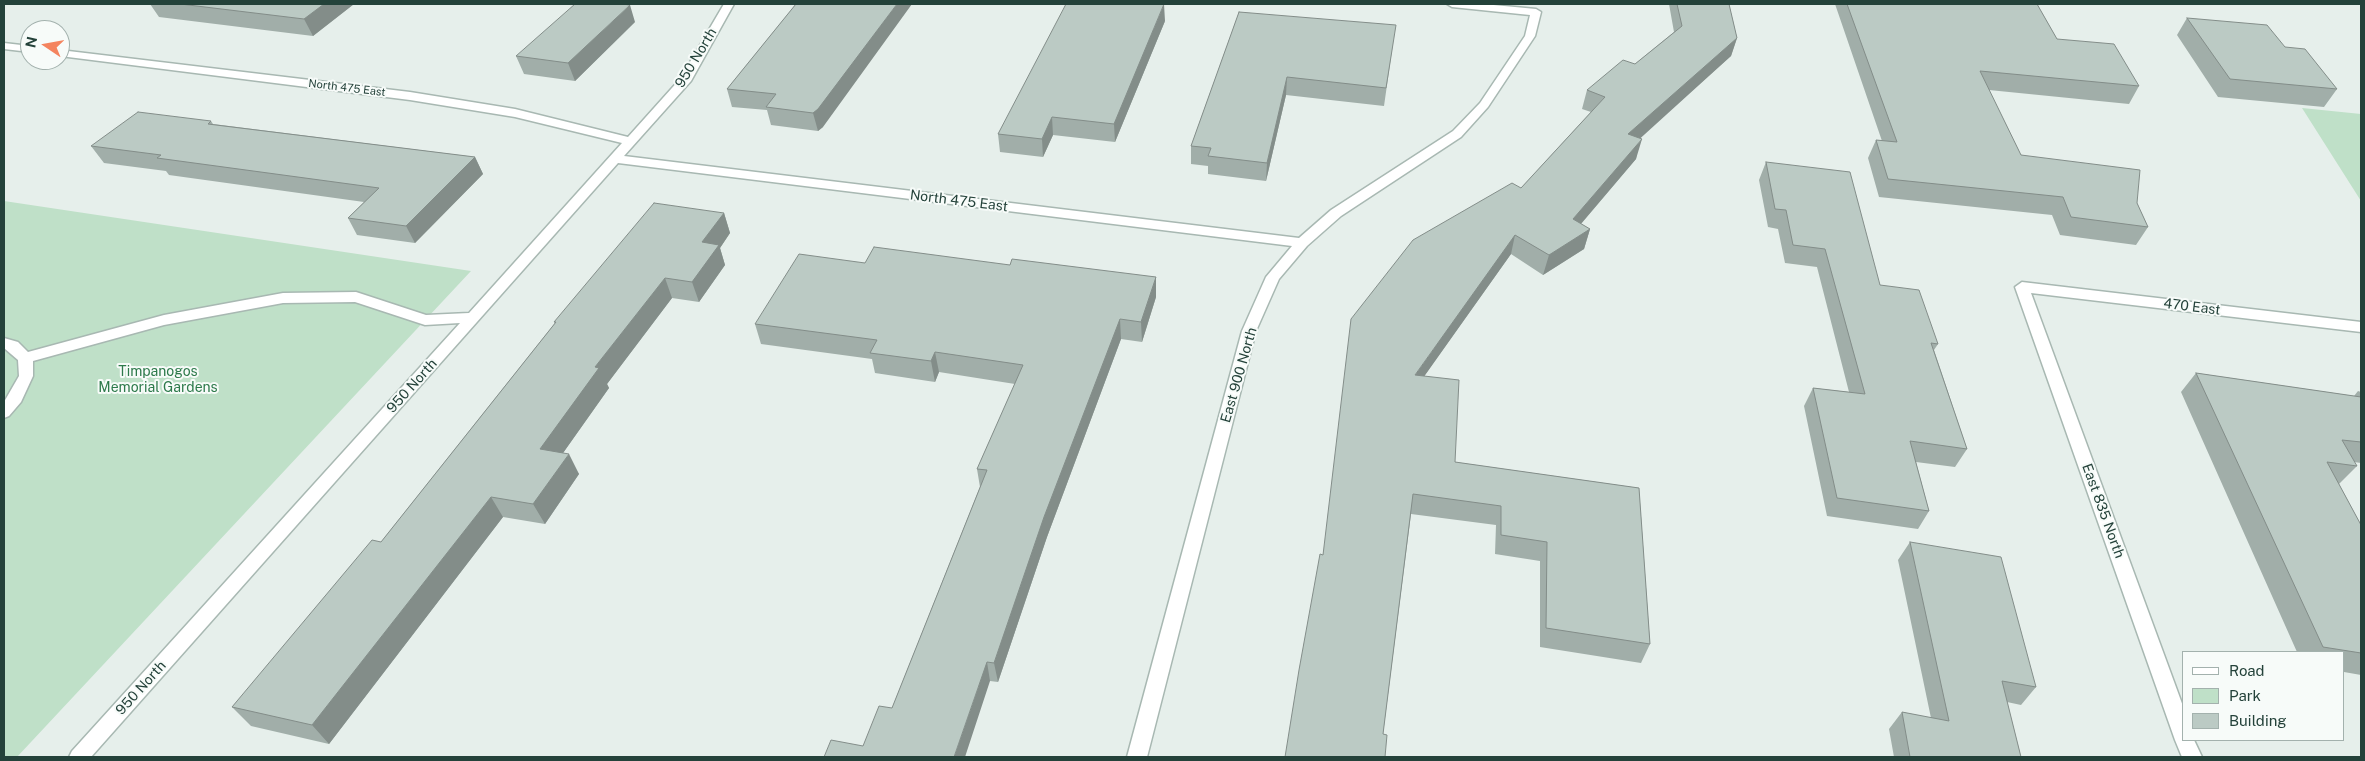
<!DOCTYPE html>
<html>
<head>
<meta charset="utf-8">
<style>
	body { margin:0 }
	#map { position:relative; width:2365px; height:761px; overflow:hidden; background:#e6efeb; font-family:"Public Sans",sans-serif }
	canvas { display:block }
	.frame { position:absolute; inset:0; border:5px solid #24423a; pointer-events:none }
	.legend { position:absolute; left:2182px; top:651px; width:162px; height:90px; box-sizing:border-box; background:#f7fbf9; border:1px solid #a3b1ad; margin:0; padding:6px 9px; list-style:none; font-size:15px; color:#24423a }
	.legend li { display:flex; align-items:center; gap:10px; height:25px }
	.legend b { width:25px; border:1px solid #a3b1ad }
	.north { position:absolute; left:20px; top:20px; width:50px; height:50px; box-sizing:border-box; background:#f7fbf9; border:1px solid #a3b1ad; border-radius:50%; rotate:282deg; font-size:14px; font-weight:700; line-height:20px; text-align:center; color:#24423a }
	.north::after { content:''; display:block; margin:auto; width:18px; height:22px; background:#f4845f; clip-path:polygon(50% 0,100% 100%,50% 72%,0 100%) }
</style>
</head>
<body>
<div id="map">
<canvas width="2365" height="761"></canvas>
<div class="frame"></div>
<ul class="legend">
<li><b style="height:6px;background:#fff"></b>Road</li>
<li><b style="height:14px;background:#bfe0c8"></b>Park</li>
<li><b style="height:14px;background:#bbcac4"></b>Building</li>
</ul>
<div class="north">N</div>
</div>
<script>
const g = document.querySelector('canvas').getContext('2d');
g.lineJoin = 'round';
function fill(path, color) { g.fillStyle = color; g.fill(path, 'evenodd'); }
const toPath = rows => new Path2D(rows.map(r => 'M' + r).join(''));
function trace(path, color, width, dash) { g.strokeStyle = color; g.lineWidth = width; g.lineCap = dash ? 'butt' : 'round'; g.setLineDash(dash || []); g.stroke(path); }
function drawText(font, color, halo, rows, align = 'center') {
  g.font = font + ' "Public Sans",sans-serif'; g.lineWidth = 4; g.setLineDash([]); g.textBaseline = 'middle'; g.strokeStyle = halo; g.fillStyle = color; for (const [text, x, y, turn = 0] of rows) {
    g.save(); g.translate(x, y); g.rotate((+turn || 0) * Math.PI / 180); g.textAlign = isNaN(turn) ? turn : align; if (halo) g.strokeText(text, 0, 0); g.fillText(text, 0, 0); g.restore();
  }
}
fill(toPath([
	[2302,108,2361,114,2361,201],
	[4,201,471,271,17,757,4,757]
]), '#bfe0c8');
const minor = toPath([
	[724,4,734,4,691,81,624,156,1299,238,1331,210,1453,131,1480,103,1525,36,1530,15,1452,7,1447,4,1483,4,1536,9,1541,12,1535,36,1488,107,1461,137,1341,216,1307,246,1279,279,1256,331,1147,757,1127,757,1242,331,1266,277,1292,246,618,163,91,757,69,757,72,751,460,323,425,325,355,302,283,303,164,325,33,361,33,376,21,402,9,416,4,418,4,402,19,376,18,360,4,348,4,338,18,342,28,352,164,315,283,293,356,292,426,315,469,313,622,143,515,117,410,100,60,56,60,50,410,92,515,109,628,137,680,79,724,4],
	[4,43,30,46,30,52,4,49,4,43],
	[2022,282,2361,322,2361,332,2031,293,2184,709,2184,740,2194,740,2202,757,2182,757,2175,740,2015,287,2022,282]
]);
trace(minor, '#a8b8b2', 3);
fill(minor, '#fff');
fill(toPath([
	[150,4,354,4,313,36,159,17],
	[796,4,823,127,818,131,771,125,767,110,732,107,727,89],
	[1669,4,1729,4,1737,38,1731,56,1639,138,1636,159,1581,224,1590,229,1584,249,1543,275,1511,254,1424,376,1455,462,1639,488,1650,644,1641,663,1540,647,1540,561,1495,554,1496,525,1411,514,1383,734,1385,757,1323,554,1521,188,1591,112,1582,109,1587,90,1635,64,1674,32],
	[1835,4,2037,4,2057,39,2139,86,2129,104,1989,90,2021,155,2137,203,2148,227,2136,245,2060,235,2052,215,1879,197,1868,158,1876,140,1882,141],
	[1239,12,1393,43,1384,106,1286,95,1266,181,1208,174,1208,166,1191,164,1191,146],
	[2187,18,2285,47,2337,89,2324,107,2218,97,2177,35],
	[1165,21,1115,142,1053,135,1043,157,1000,152,998,134],
	[635,22,575,81,524,74,516,56],
	[211,121,213,124,475,157,483,174,415,243,357,235,348,218,364,202,169,175,166,171,104,163,91,146],
	[1766,162,1880,285,1938,344,1934,350,1967,449,1955,467,1916,462,1929,511,1918,529,1827,516,1804,406,1813,388,1849,392,1817,267,1785,263,1778,229,1768,227,1759,180],
	[724,213,730,233,720,248,725,265,699,302,672,298,607,384,609,388,563,453,579,474,545,524,503,517,329,744,251,726,232,707,381,542,555,323,554,322],
	[865,263,1010,265,1156,277,1156,297,1142,342,1121,339,1047,537,998,682,990,681,863,746,892,708,980,487,977,469,1015,384,939,372,935,382,875,373,872,359,761,344,755,324],
	[2196,373,2354,396,2358,391,2361,392,2361,463,2354,462,2357,466,2339,484,2361,525,2361,675,2344,672,2344,652,2297,652,2181,392],
	[1910,542,2036,687,2021,705,2007,702,2021,757,1894,757,1889,729,1902,712,1931,718,1898,560]
]), '#a1aea9');
fill(toPath([
	[324,4,354,4,313,36,304,19],
	[897,4,912,4,823,127,818,131,813,113],
	[1164,4,1165,21,1115,142,1114,124],
	[630,5,635,22,575,81,568,63],
	[1737,38,1731,56,1623,154,1628,134],
	[1287,77,1286,95,1266,181,1267,163],
	[1052,117,1053,135,1043,157,1042,139],
	[1642,139,1636,159,1568,239,1573,219],
	[475,157,483,174,415,243,406,226],
	[724,213,730,233,720,248,725,265,699,302,692,282,702,242],
	[1590,229,1584,249,1543,275,1549,255],
	[1515,235,1511,254,1411,395,1415,375],
	[1156,277,1156,297,1142,342,1141,322],
	[665,278,672,298,607,384,609,388,551,470,540,449,595,367],
	[1120,319,1121,339,1047,537,998,682,994,663,1044,517],
	[935,352,939,372,935,382,931,361],
	[569,454,579,474,545,524,533,504],
	[491,497,503,517,329,744,312,725],
	[987,662,990,681,965,757,954,757]
]), '#838d89');
const building = toPath([
	[180,4,324,4,304,19,180,4],
	[575,4,622,4,630,5,568,63,516,56,575,4],
	[796,4,897,4,818,109,813,113,766,107,776,94,727,89,796,4],
	[1066,4,1164,4,1114,124,1052,117,1042,139,998,134,1066,4],
	[1677,4,1729,4,1737,38,1628,134,1642,139,1573,219,1590,229,1549,255,1515,235,1415,375,1459,380,1455,462,1639,488,1650,644,1546,628,1547,542,1501,535,1501,506,1413,494,1383,734,1387,735,1385,757,1285,757,1299,670,1320,554,1323,555,1351,319,1413,240,1512,183,1521,188,1605,97,1587,90,1623,60,1635,64,1682,26,1677,4],
	[1847,4,2037,4,2057,39,2114,44,2139,86,1980,71,2021,155,2140,170,2137,203,2148,227,2071,217,2063,197,1888,179,1876,140,1897,142,1847,4],
	[1239,12,1396,25,1386,88,1287,77,1267,163,1208,156,1211,148,1191,146,1239,12],
	[2187,18,2267,25,2285,47,2305,49,2337,89,2230,79,2187,18],
	[138,112,211,121,208,124,475,157,406,226,348,218,379,188,157,158,161,155,91,146,138,112],
	[1766,162,1850,172,1880,285,1919,290,1938,344,1931,343,1967,449,1910,441,1929,511,1837,498,1813,388,1865,394,1825,249,1793,245,1786,210,1775,209,1766,162],
	[654,203,724,213,702,242,719,245,692,282,665,278,595,367,599,368,540,449,569,454,533,504,491,497,312,725,232,707,372,540,381,542,556,322,554,322,654,203],
	[874,247,1010,265,1012,259,1156,277,1141,322,1120,319,1044,517,994,663,987,662,954,757,824,757,831,740,863,746,879,706,892,708,987,470,977,469,1023,365,935,352,931,361,870,353,877,340,755,324,799,254,865,263,874,247],
	[2196,373,2361,397,2361,442,2342,440,2357,466,2327,462,2361,525,2361,653,2323,647,2196,373],
	[1910,542,2001,557,2036,687,2002,681,2021,757,1910,757,1902,712,1949,721,1910,542]
]);
fill(building, '#bbcac4');
trace(building, '#838d89', 1);
drawText('11px', '#24423a', '#f7fbf9', [
	["North 475 East",347,88,7]
]);
drawText('14px', '#24423a', '#f7fbf9', [
	["950 North",696,58,-59],
	["North 475 East",959,201,7],
	["470 East",2192,307,7],
	["East 900 North",1239,375,-74],
	["950 North",412,386,-48],
	["East 835 North",2103,511,70],
	["950 North",141,688,-48]
]);
drawText('14px', '#2d7a4b', '#f7fbf9', [
	["Timpanogos",158,372],
	["Memorial Gardens",158,388]
]);
</script>
</body>
</html>
